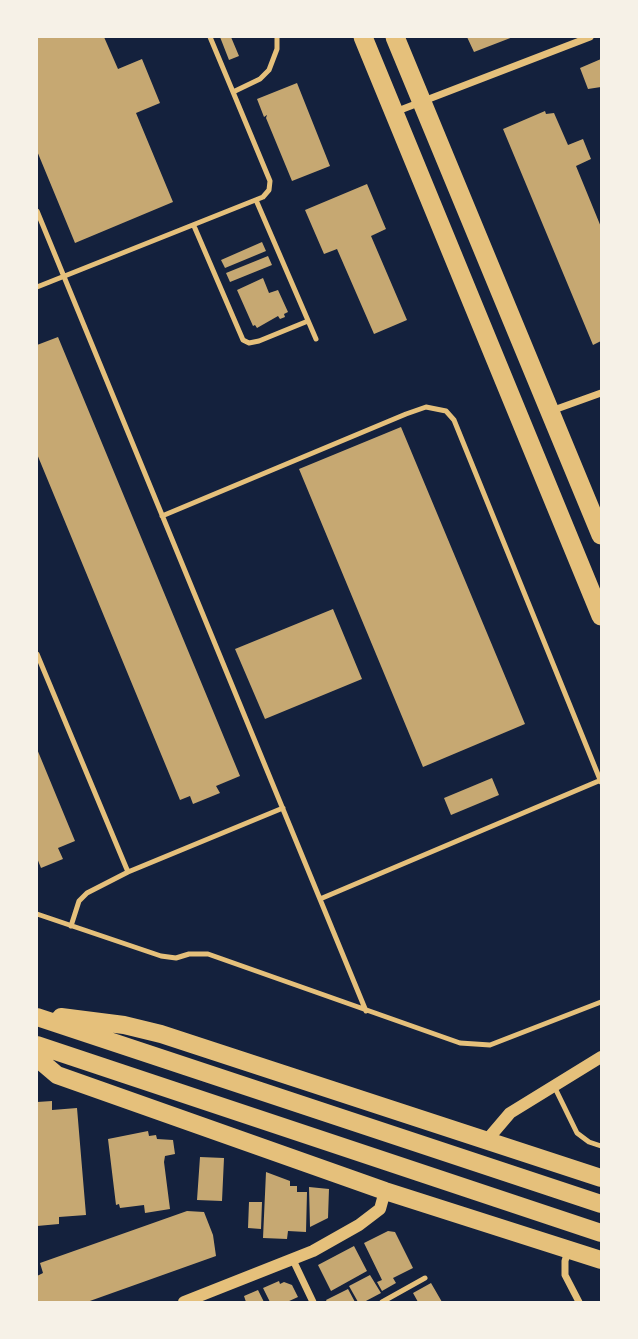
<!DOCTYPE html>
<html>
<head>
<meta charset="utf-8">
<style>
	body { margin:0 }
	#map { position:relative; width:638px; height:1339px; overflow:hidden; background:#14213d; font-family:"Source Sans 3",sans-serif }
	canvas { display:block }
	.frame { position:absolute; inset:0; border:38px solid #f6f1e7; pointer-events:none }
</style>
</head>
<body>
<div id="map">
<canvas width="638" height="1339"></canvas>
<div class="frame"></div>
</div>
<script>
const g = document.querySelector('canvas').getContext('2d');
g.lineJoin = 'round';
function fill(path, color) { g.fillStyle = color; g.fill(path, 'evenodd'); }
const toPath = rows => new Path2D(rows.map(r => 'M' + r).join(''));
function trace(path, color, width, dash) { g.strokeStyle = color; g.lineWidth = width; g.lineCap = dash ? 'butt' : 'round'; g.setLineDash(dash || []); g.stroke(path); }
fill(toPath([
	[37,37,104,37,118,69,142,59,160,103,136,113,173,202,75,243,37,151],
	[220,37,231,37,239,56,229,60],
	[467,37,513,37,474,52],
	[601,59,601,87,588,89,580,68],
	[297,83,330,166,292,181,266,118,267,115,264,117,257,99],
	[545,111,546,114,554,113,568,145,583,139,591,159,576,166,601,227,601,341,593,345,503,129],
	[367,184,386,229,371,236,407,320,374,334,337,249,324,254,305,210],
	[262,242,266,251,225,268,221,260],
	[268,256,272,265,230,282,226,273],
	[263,278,269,293,278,290,288,312,284,314,285,317,280,319,278,316,257,328,255,325,253,326,237,290],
	[58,337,240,776,216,786,220,793,193,804,190,796,180,800,37,454,37,345],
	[401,427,525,724,423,767,299,469],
	[333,609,362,679,265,719,235,649],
	[37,749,75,841,58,848,63,859,41,868,37,858],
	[492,778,499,795,451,815,444,798],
	[52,1101,52,1110,77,1108,86,1215,59,1217,59,1224,37,1226,37,1102],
	[148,1131,149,1136,156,1135,157,1139,173,1140,175,1154,165,1156,164,1162,170,1209,145,1213,144,1205,120,1208,119,1204,116,1205,108,1139],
	[200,1157,224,1158,222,1201,197,1200],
	[266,1172,290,1181,290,1186,297,1186,297,1192,307,1192,306,1232,288,1231,287,1239,263,1238],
	[309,1187,329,1189,328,1218,310,1227],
	[249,1202,262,1202,261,1229,248,1228],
	[187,1211,204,1212,213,1235,216,1256,87,1302,37,1302,37,1276,43,1273,40,1263],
	[388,1231,395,1232,413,1268,393,1278,396,1283,382,1291,377,1282,382,1280,364,1243],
	[354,1246,367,1271,331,1291,318,1265],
	[370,1275,381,1293,364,1302,358,1302,349,1286],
	[279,1281,280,1284,284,1282,292,1285,298,1297,287,1302,270,1302,263,1288],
	[431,1283,442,1302,418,1302,413,1293],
	[348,1289,355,1302,327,1302,326,1300],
	[258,1290,264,1302,246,1302,244,1296]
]), '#c6a872');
trace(toPath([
	[210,37,233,92,260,79,269,70,277,49,277,37],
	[256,200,316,339],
	[37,211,366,1011],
	[194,226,243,340,249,343,259,341,308,321],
	[37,287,263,197,269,190,270,181,233,92],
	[162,516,406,414,426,407,446,411,454,420,601,782],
	[37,654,128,872,87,893,79,901,71,926],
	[128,872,283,808],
	[320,899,601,780],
	[37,914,161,956,176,958,189,954,208,954,460,1043,490,1045,601,1002],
	[554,1086,577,1133,589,1142,601,1146],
	[382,1302,425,1278]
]), '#e5c07b', 5);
trace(toPath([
	[395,112,590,37],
	[551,411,601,393],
	[568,1251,565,1261,565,1275,579,1302],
	[293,1260,313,1302]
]), '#e5c07b', 7);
trace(toPath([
	[487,1140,510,1113,601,1057],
	[184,1302,313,1251,359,1225,380,1209,385,1191]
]), '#e5c07b', 12);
trace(toPath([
	[37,1017,601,1204],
	[61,1017,124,1025,161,1034,601,1178],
	[37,1045,601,1233],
	[37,1058,57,1075,385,1191,601,1260]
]), '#e5c07b', 18);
trace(toPath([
	[363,37,601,616],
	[395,37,601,535]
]), '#e5c07b', 19);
</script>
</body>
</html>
